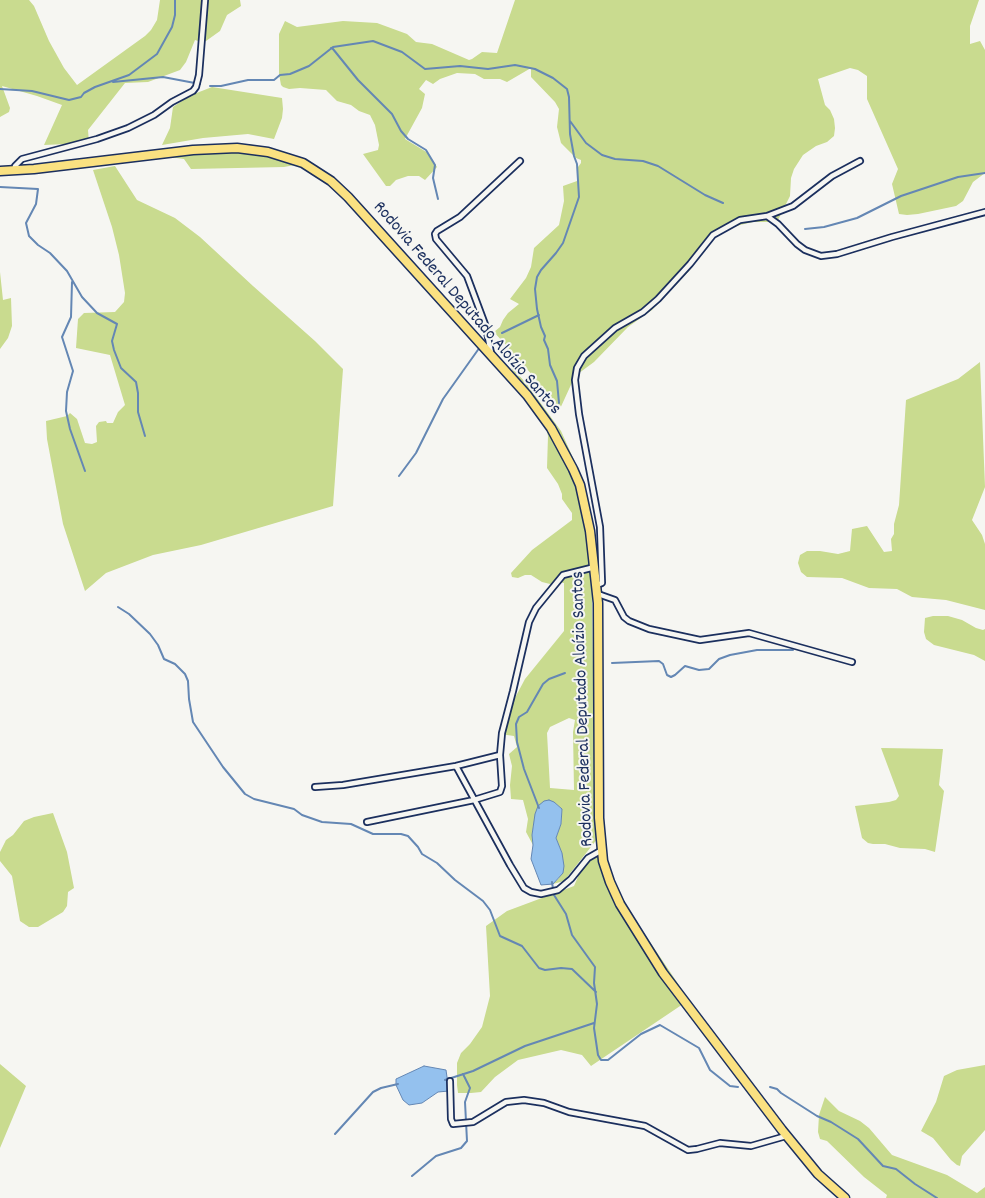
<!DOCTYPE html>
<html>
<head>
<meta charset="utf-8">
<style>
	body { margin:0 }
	canvas { display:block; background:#f6f6f2 }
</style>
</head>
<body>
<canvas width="985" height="1198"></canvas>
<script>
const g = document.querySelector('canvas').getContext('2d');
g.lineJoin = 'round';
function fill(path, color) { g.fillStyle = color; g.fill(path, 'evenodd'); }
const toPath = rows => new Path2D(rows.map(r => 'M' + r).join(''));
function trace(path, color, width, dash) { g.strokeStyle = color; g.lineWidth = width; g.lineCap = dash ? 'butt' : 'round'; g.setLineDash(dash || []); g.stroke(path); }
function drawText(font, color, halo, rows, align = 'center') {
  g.font = font + ' Dekko,sans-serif'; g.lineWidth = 4; g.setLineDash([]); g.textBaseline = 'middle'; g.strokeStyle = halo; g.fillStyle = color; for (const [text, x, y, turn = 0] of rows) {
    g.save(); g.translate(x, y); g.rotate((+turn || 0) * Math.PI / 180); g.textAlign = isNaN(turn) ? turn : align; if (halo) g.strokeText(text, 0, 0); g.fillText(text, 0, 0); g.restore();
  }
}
fill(toPath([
	[0,0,29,0,34,6,49,41,64,68,77,85,145,36,151,30,157,20,160,0,240,0,241,6,227,15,220,31,206,41,201,42,195,40,186,62,180,70,148,82,125,83,88,130,89,143,44,145,62,105,37,96,2,86,10,108,9,112,0,117],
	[515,0,979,0,970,26,970,44,980,41,985,50,985,173,973,182,963,201,956,206,918,214,907,215,899,214,892,184,898,169,867,99,867,76,858,70,850,68,818,79,825,105,830,110,834,119,835,128,834,136,827,142,816,146,803,155,794,169,791,178,790,196,777,222,753,222,740,225,723,231,711,241,690,270,652,310,628,327,594,362,575,376,559,411,534,377,494,332,500,327,503,320,508,313,519,304,510,299,526,278,531,267,534,248,559,225,564,201,563,186,577,181,578,167,581,163,581,160,576,158,561,143,557,127,559,109,555,102,531,77,531,68,507,82,500,79,484,79,475,74,457,73,440,79,433,84,426,80,419,89,425,94,422,108,405,139,428,153,437,167,425,180,419,176,408,176,396,180,390,186,386,186,363,154,378,150,379,145,375,125,370,115,359,111,351,105,337,101,326,90,300,88,289,89,283,87,281,85,279,74,279,34,285,21,297,27,343,21,377,23,407,34,416,42,432,44,469,60,472,59,482,52,497,53],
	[212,87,282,98,283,109,282,118,274,139,248,134,203,138,162,145,170,128,173,107,189,96],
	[248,144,264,147,303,160,295,165,284,167,191,169,184,159,162,156,231,145],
	[115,166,137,200,175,218,200,237,253,286,315,341,343,369,333,506,201,545,153,555,106,573,85,591,63,524,47,439,46,421,67,416,70,413,77,419,85,443,92,444,97,442,96,426,99,422,106,421,107,423,113,423,118,412,125,405,110,355,76,348,78,319,84,313,115,312,124,302,125,293,119,255,112,227,93,170],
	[0,272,3,300,11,298,12,326,8,338,0,349],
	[980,362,985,487,972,520,982,535,985,544,985,610,946,600,912,597,897,589,869,588,842,578,807,577,801,572,798,563,800,555,807,551,820,551,838,554,850,551,852,529,867,526,884,552,892,551,891,539,894,534,894,524,899,505,906,400,958,379],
	[511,367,526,383,561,431,574,460,586,496,591,537,595,798,598,838,564,881,553,884,559,878,562,853,556,838,561,824,562,809,554,802,534,823,532,835,533,845,526,832,528,819,523,800,511,799,510,785,512,766,509,754,517,747,514,736,500,734,508,711,525,679,564,631,564,583,559,582,550,584,542,582,531,575,525,575,518,578,512,577,511,573,532,550,572,520,572,513,562,499,562,494,558,484,547,468,548,436,546,427,516,379],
	[569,718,575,720,573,732,574,790,550,788,547,733,550,727],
	[933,616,948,616,962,620,976,628,983,630,985,629,985,661,974,655,934,645,926,639,924,632,925,618],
	[881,748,943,749,939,785,944,791,935,852,925,849,900,848,885,844,873,844,868,843,862,838,855,806,889,802,896,800,899,796],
	[53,813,67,852,74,888,68,892,67,906,63,912,38,927,29,927,20,921,12,876,0,861,0,852,6,840,13,835,24,821,34,817],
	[594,853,604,860,615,890,689,1000,591,1066,582,1055,561,1050,518,1060,495,1077,481,1092,471,1093,458,1093,457,1085,457,1063,461,1053,470,1044,482,1027,490,996,486,926,507,911,574,886,580,872],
	[0,1064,26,1086,0,1148],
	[985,1065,985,1130,962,1156,960,1166,957,1165,951,1160,933,1138,921,1131,936,1102,944,1076,957,1070],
	[825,1097,839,1111,860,1121,869,1128,892,1155,947,1175,977,1193,985,1187,985,1198,886,1198,887,1195,864,1177,827,1141,820,1139,818,1132,819,1115]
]), '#c9db8f');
const water = toPath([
	[549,800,554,802,562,809,561,824,556,838,562,853,564,866,563,873,553,884,541,885,531,859,533,845,532,835,535,814,538,806,544,801,549,800],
	[424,1066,446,1070,449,1091,438,1092,422,1103,409,1105,403,1100,396,1085,396,1079,424,1066]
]);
fill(water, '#94c1ee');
trace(water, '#6487b4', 1);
trace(toPath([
	[331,48,333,49,358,80,392,114,401,131,408,139,426,150,435,165,433,178,438,199],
	[113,82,163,77,200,84],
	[210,86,221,86,248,80,274,80,280,75,290,74,309,66,333,47,373,41,402,52,425,69,460,66,488,69,515,65,535,69,553,78,567,89,569,97,570,134,574,156,577,164,579,197,563,243,556,253,541,270,537,277,535,289,537,309,541,327,545,336,544,340,548,349,550,365,557,381,559,403],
	[0,89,32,91,69,100,81,97,84,93,95,87,129,75,157,54,172,27,175,15,175,0],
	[570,121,586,143,602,155,615,159,643,161,658,166,705,195,723,203],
	[0,187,38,189,36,204,26,223,29,236,38,245,50,253,67,271,82,297,97,313,117,324,112,341,114,350,121,368,136,382,138,393,138,412,145,436],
	[805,229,824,227,857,218,901,196,958,177,985,173],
	[72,282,71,317,62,337,73,371,67,392,66,411,70,429,85,471],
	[502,333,539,315],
	[399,476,416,453,443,399,480,347],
	[118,607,129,614,150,634,158,645,164,659,175,664,185,674,188,681,189,699,193,722,223,767,245,794,254,799,294,809,302,815,322,822,351,824,373,834,401,834,408,836,418,847,422,854,437,863,455,880,483,901,490,910,500,936,522,946,539,968,545,970,561,968,572,969,596,992],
	[612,663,659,661,663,664,667,675,671,677,675,675,685,666,699,670,709,669,719,659,730,655,757,650,793,650],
	[539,808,524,769,517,742,516,724,519,717,527,712,543,684,549,679,565,673],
	[552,882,553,889],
	[554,895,566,914,572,935,595,967,594,983,597,1004,594,1028,598,1055,601,1060,608,1060,641,1034,660,1025,699,1048,710,1070,730,1086,738,1087],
	[445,1080,473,1071,525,1046,594,1023],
	[770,1087,777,1089,781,1093,817,1116,831,1122,858,1139,883,1166,896,1169,915,1184,937,1198],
	[335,1134,373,1092,381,1088,398,1084],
	[412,1176,436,1156,461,1148,467,1141,465,1102,470,1088,463,1074]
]), '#6487b4', 2);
const minor = toPath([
	[15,171,15,166,22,159,97,139,128,128,154,115,172,102,193,91,196,87,199,75,205,0],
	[767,216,793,206,832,176,860,161],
	[491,353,486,327,467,276,436,239,435,234,437,231,460,217,520,161],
	[597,585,602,583,600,527,579,414,575,380,577,368,584,356,615,328,643,312,658,299,690,264,713,235,740,220,767,216,778,224,797,244,805,250,821,256,837,254,892,237,985,212],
	[598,594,615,600,624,617,629,621,649,629,700,640,749,633,852,662],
	[456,766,510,865,524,888,531,892,541,894,558,890,571,879,588,858,602,850],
	[315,787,343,785,456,766,500,755],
	[367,822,474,800,500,792,502,786,500,755,502,733,513,691,529,622,536,608,563,575,595,567],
	[450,1081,451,1119,453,1124,473,1122,506,1102,524,1100,544,1103,569,1112,645,1126,688,1150,697,1149,720,1143,751,1146,786,1136]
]);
const trunk = toPath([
	[0,171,34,169,193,150,237,148,268,152,303,163,331,181,348,197,527,395,551,428,573,469,580,485,590,531,598,603,599,818,603,861,610,882,620,904,663,973,782,1130,818,1174,845,1198]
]);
trace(minor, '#1b2f5e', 8);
trace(trunk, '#1b2f5e', 11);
trace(minor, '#f6f6f2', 4.5);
trace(trunk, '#fae181', 8);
drawText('18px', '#1b2f5e', '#f6f6f2', [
	["Rodovia Federal Deputado Aloízio Santos",466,309,49],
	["Rodovia Federal Deputado Aloízio Santos",584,709,-92]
]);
</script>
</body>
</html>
